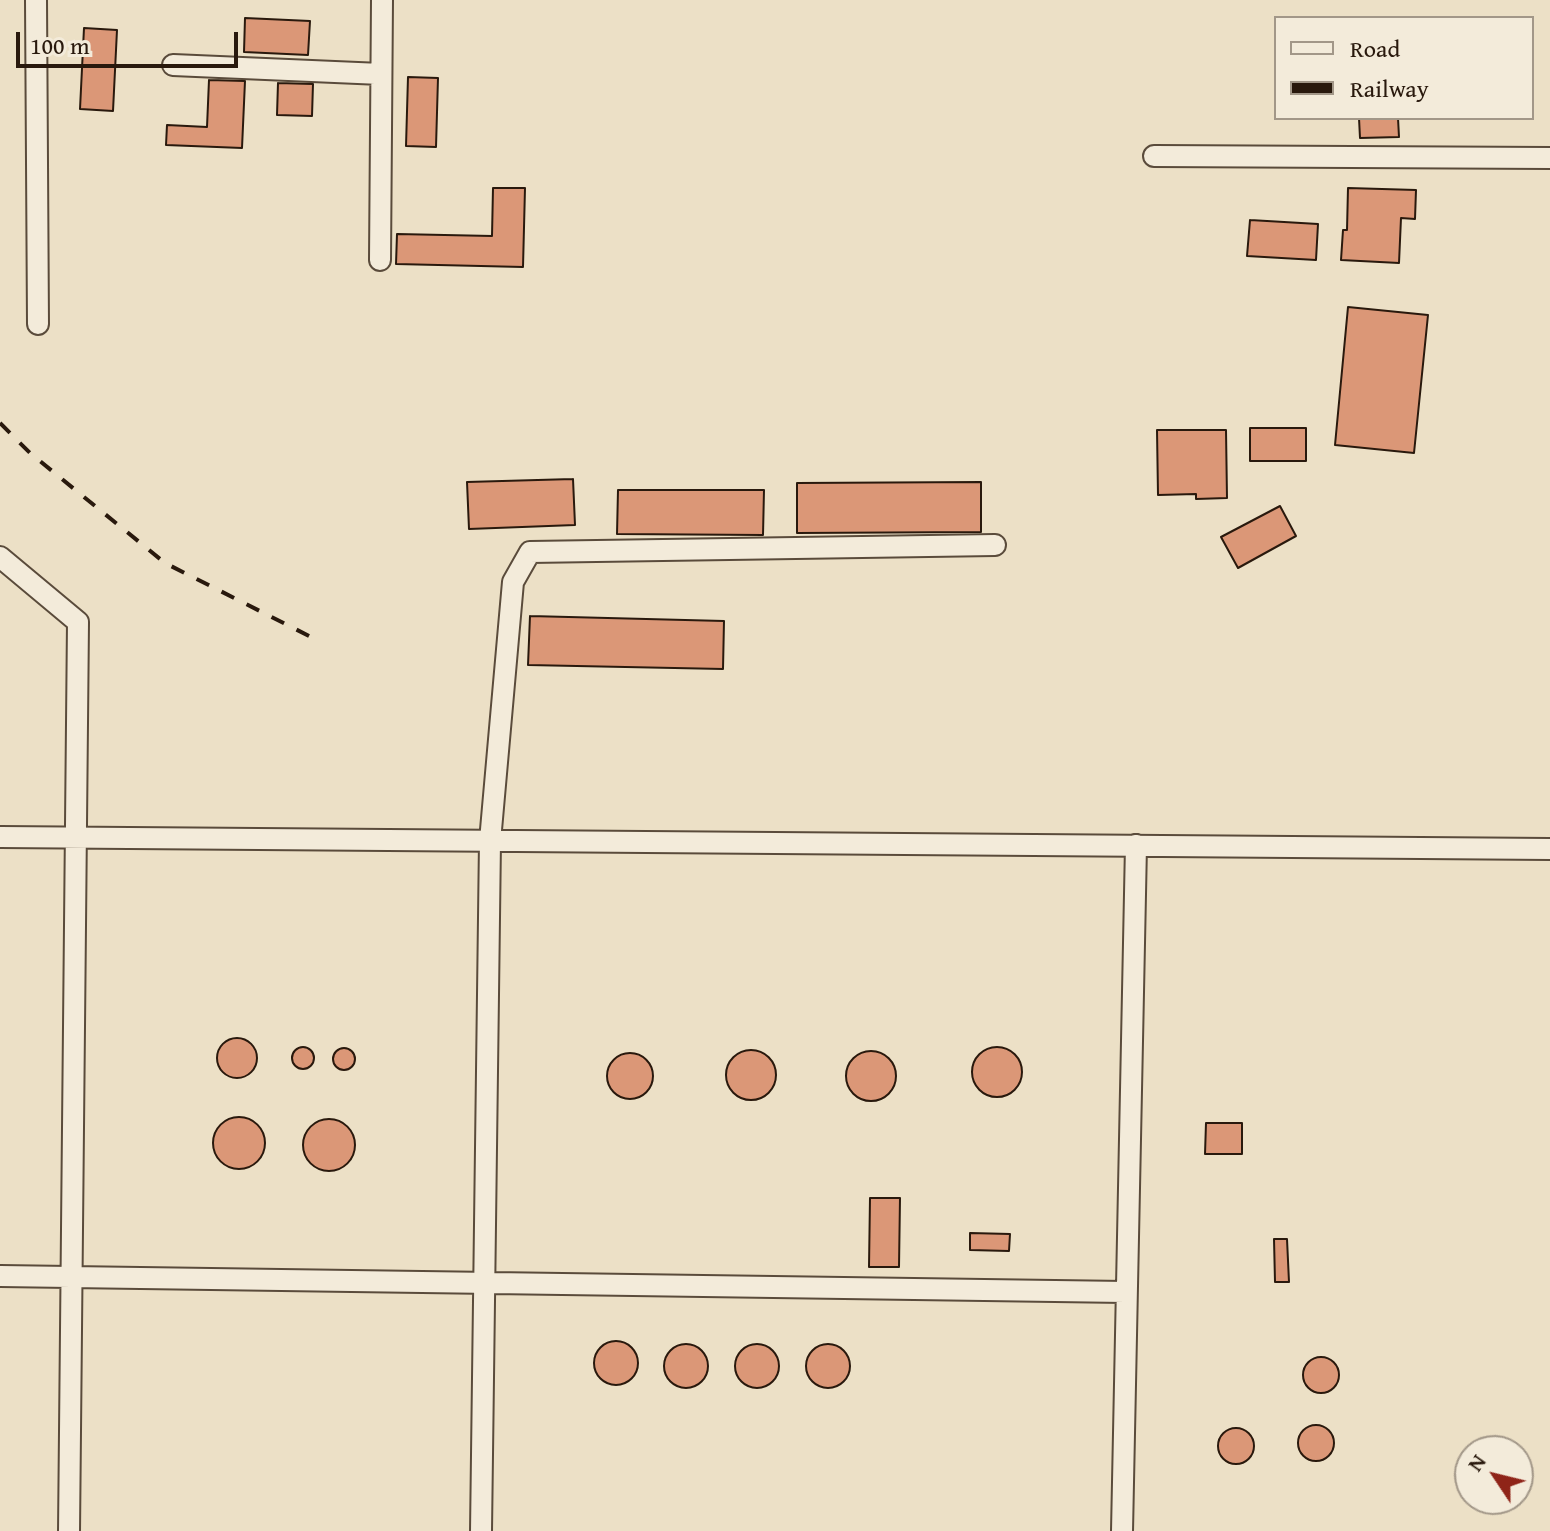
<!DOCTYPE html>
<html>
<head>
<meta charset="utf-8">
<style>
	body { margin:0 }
	#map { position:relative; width:1550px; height:1531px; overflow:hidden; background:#ece0c6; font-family:"Gentium Book Plus",serif }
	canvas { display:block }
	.legend { position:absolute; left:1274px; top:16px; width:260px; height:104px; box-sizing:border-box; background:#f3ebda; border:2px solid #a29788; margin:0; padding:10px 14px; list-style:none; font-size:24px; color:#29190d }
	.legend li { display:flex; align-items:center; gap:16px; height:40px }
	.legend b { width:40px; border:2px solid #a29788 }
	.north { position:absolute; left:1454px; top:1435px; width:80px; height:80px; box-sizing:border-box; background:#f3ebda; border:2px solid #a29788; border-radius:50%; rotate:305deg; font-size:22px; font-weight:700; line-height:32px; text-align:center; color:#29190d }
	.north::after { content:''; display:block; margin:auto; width:28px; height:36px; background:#8f2418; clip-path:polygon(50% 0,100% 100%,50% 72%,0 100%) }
	.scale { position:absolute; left:16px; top:32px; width:222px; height:36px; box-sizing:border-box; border:4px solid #29190d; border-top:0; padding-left:10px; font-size:24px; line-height:28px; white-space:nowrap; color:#29190d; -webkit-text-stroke:6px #f3ebda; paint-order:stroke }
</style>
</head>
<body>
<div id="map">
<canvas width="1550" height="1531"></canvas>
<ul class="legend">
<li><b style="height:10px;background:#f3ebda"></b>Road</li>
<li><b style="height:10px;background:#29190d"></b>Railway</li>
</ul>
<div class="north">N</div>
<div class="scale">100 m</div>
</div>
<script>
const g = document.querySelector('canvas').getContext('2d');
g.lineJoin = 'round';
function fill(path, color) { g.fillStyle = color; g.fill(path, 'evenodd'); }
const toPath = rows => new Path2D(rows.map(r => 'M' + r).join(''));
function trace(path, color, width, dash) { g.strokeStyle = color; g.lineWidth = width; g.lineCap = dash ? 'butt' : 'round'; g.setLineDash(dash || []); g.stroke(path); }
const building = toPath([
	[245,18,310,21,308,55,244,52,245,18],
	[84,28,117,30,113,111,80,109,84,28],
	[408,77,438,78,436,147,406,146,408,77],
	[209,80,245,81,242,148,166,145,167,125,207,127,209,80],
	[278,83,313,84,312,116,277,115,278,83],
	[1359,118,1398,118,1399,137,1360,138,1359,118],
	[493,188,525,188,523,267,396,264,397,234,492,236,493,188],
	[1348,188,1416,190,1415,219,1401,218,1399,263,1341,260,1343,230,1347,230,1348,188],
	[1250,220,1318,224,1316,260,1247,256,1250,220],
	[1348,307,1428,315,1414,453,1335,445,1348,307],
	[1250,428,1306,428,1306,461,1250,461,1250,428],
	[1157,430,1226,430,1227,498,1196,499,1196,494,1158,495,1157,430],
	[573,479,575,525,469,529,467,482,573,479],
	[981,482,981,532,797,533,797,483,981,482],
	[618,490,764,490,763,535,617,534,618,490],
	[1280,506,1296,536,1238,568,1221,537,1280,506],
	[530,616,724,621,723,669,528,665,530,616],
	'217 1058a20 20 0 1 1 40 0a20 20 0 1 1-40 0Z',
	'972 1072a25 25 0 1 1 50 0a25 25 0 1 1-50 0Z',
	'292 1058a11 11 0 1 1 22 0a11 11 0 1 1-22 0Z',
	'333 1059a11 11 0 1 1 22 0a11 11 0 1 1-22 0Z',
	'726 1075a25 25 0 1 1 50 0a25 25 0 1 1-50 0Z',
	'846 1076a25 25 0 1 1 50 0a25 25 0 1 1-50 0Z',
	'607 1076a23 23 0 1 1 46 0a23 23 0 1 1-46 0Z',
	'213 1143a26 26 0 1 1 52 0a26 26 0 1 1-52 0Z',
	'303 1145a26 26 0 1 1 52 0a26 26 0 1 1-52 0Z',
	[1206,1123,1242,1123,1242,1154,1205,1154,1206,1123],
	[870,1198,900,1198,899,1267,869,1267,870,1198],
	[970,1233,1010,1234,1009,1251,970,1250,970,1233],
	[1274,1239,1287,1239,1289,1282,1275,1282,1274,1239],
	'594 1363a22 22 0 1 1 44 0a22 22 0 1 1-44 0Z',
	'664 1366a22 22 0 1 1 44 0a22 22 0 1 1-44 0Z',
	'806 1366a22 22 0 1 1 44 0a22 22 0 1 1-44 0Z',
	'735 1366a22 22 0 1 1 44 0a22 22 0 1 1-44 0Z',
	'1303 1375a18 18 0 1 1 36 0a18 18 0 1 1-36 0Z',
	'1298 1443a18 18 0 1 1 36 0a18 18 0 1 1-36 0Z',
	'1218 1446a18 18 0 1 1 36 0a18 18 0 1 1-36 0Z'
]);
fill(building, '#db9777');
trace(building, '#29190d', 2);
const minor = toPath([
	[36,0,38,324],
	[173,65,381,74],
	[1154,156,1550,158],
	[380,260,382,0],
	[0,557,78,622,69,1531],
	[0,837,1550,849],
	[0,1276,1125,1292],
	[481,1531,490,841,513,582,530,552,995,545],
	[1122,1531,1136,845]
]);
trace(minor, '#5a4b3b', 24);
trace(minor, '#f3ebda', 20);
trace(toPath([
	[0,423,30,453,165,563,321,642]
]), '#29190d', 4, [14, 14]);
</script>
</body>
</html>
